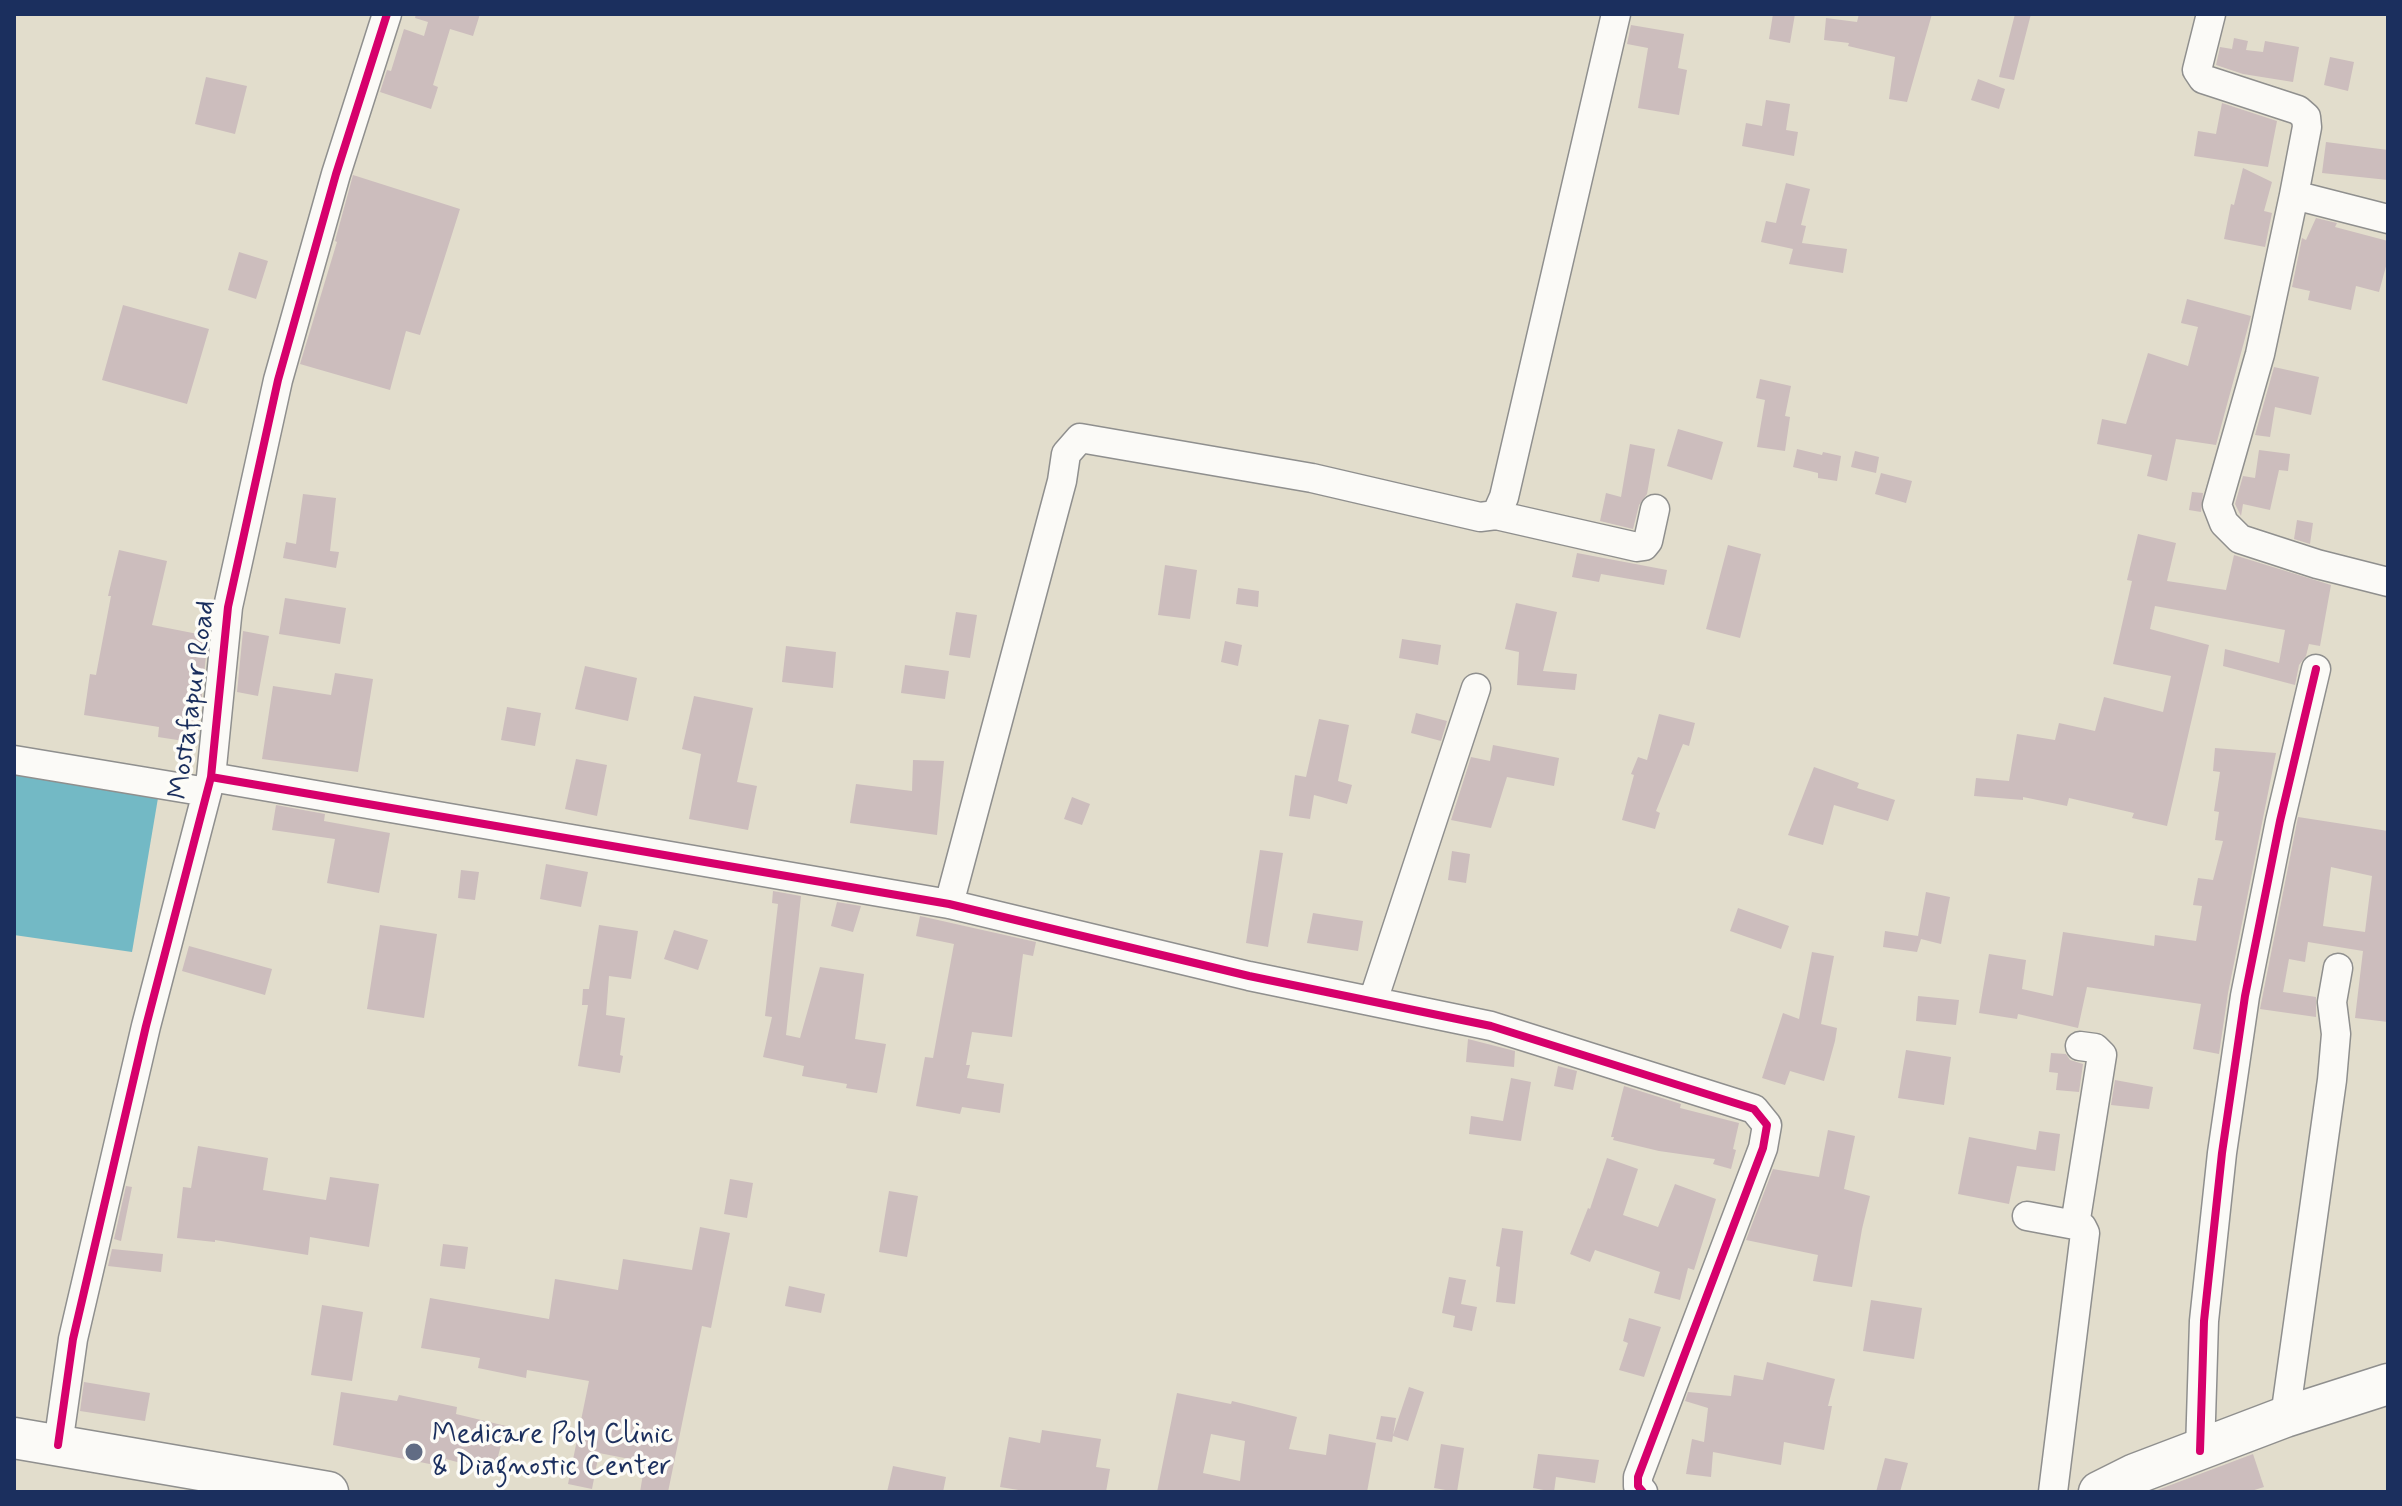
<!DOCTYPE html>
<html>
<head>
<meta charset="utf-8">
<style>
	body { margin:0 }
	#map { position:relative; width:2402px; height:1506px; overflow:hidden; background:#e2ddcc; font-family:Mynerve,sans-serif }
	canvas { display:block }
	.frame { position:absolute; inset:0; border:16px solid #1b2f5e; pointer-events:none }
</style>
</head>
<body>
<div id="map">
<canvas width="2402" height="1506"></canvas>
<div class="frame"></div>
</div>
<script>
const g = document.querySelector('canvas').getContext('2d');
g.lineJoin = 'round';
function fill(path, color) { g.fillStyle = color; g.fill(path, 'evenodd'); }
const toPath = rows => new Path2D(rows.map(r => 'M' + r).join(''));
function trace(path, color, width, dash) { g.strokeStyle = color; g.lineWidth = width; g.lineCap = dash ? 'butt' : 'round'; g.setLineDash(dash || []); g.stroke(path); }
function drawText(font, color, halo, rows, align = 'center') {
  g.font = font + ' Mynerve,sans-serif'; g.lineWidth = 7; g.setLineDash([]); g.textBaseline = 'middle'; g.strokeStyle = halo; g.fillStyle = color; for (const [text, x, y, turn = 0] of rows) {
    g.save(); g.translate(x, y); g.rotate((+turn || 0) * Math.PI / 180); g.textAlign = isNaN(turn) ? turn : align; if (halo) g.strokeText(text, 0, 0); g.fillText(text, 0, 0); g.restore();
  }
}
fill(toPath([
	[14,768,159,792,132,952,14,935]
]), '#73b9c5');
fill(toPath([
	[416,14,480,14,473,36,450,29,433,85,438,87,431,109,380,92,387,70,391,71,404,29,424,36,428,22,415,18],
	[1773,14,1795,14,1790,43,1769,39],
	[1859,14,1932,14,1907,102,1889,99,1895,57,1848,46,1849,43,1824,40,1826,18,1857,22],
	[2015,14,2031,14,2014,80,1999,77],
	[1631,25,1684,34,1678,68,1687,70,1679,115,1638,108,1648,48,1627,44],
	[2234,38,2248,41,2246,50,2263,52,2265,41,2299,47,2293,82,2243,74,2216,65,2220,47,2232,49],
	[2330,57,2354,62,2348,91,2324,85],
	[206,77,247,86,235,134,195,124],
	[1978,79,2005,89,1999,109,1971,100],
	[1766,100,1790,104,1786,130,1798,132,1794,156,1742,146,1746,123,1762,126],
	[2222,103,2277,121,2268,167,2194,156,2198,131,2216,134],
	[2326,142,2388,150,2388,180,2322,173],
	[2243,168,2272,182,2264,211,2272,213,2265,247,2224,239,2231,204,2234,205],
	[353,175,460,209,420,335,406,331,390,390,300,364,337,242,335,241],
	[1786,183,1810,189,1801,225,1806,226,1802,243,1847,249,1843,273,1789,264,1793,249,1761,242,1766,221,1776,223],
	[2316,218,2337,223,2335,227,2388,241,2388,259,2379,292,2356,286,2351,310,2308,300,2310,291,2292,287,2302,238,2306,240],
	[239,252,268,261,256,299,228,290],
	[2187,299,2251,316,2216,445,2176,439,2167,481,2147,476,2152,455,2097,444,2102,419,2126,424,2148,353,2188,366,2198,327,2181,323],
	[123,305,209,329,187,404,102,380],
	[2274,367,2319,377,2311,415,2275,407,2270,437,2255,435],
	[1760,379,1791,386,1785,416,1790,417,1785,451,1757,447,1765,400,1756,398],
	[1678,429,1723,442,1712,480,1667,466],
	[1630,444,1655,449,1647,494,1639,505,1633,529,1600,521,1606,493,1621,497],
	[1797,449,1822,455,1823,452,1841,456,1837,481,1818,478,1818,473,1793,467],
	[2259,450,2290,454,2288,471,2279,470,2270,510,2243,504,2241,516,2235,504,2243,476,2255,478],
	[1855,451,1879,457,1876,473,1851,467],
	[1881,473,1912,481,1906,503,1875,494],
	[2192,492,2203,493,2201,512,2189,510],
	[303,494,336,498,330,551,339,552,336,568,283,558,286,542,296,544],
	[2297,520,2313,523,2310,544,2294,539],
	[2138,534,2176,543,2167,581,2226,590,2234,555,2331,585,2320,646,2309,644,2306,656,2299,665,2295,685,2223,666,2225,649,2279,663,2285,630,2155,606,2150,629,2209,645,2167,826,2132,818,2134,813,2069,798,2067,806,2023,797,2023,800,1974,796,1976,778,2009,781,2017,734,2055,740,2059,723,2095,731,2104,697,2163,712,2171,676,2113,664,2132,581,2127,580],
	[1728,545,1761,554,1740,638,1706,629],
	[119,550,167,561,152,625,208,636,197,743,158,737,159,727,84,715,90,674,96,675,111,596,108,596],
	[1577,553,1667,570,1664,585,1601,574,1599,582,1572,577],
	[1165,565,1197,570,1190,619,1158,615],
	[1238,588,1259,591,1258,607,1236,604],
	[285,598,346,608,340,644,279,634],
	[1516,603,1557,612,1543,671,1577,674,1575,690,1517,685,1519,652,1505,649],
	[956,612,977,615,970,658,949,655],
	[243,631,269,636,258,696,237,692],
	[1402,639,1441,645,1438,665,1399,658],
	[1225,641,1242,645,1238,666,1221,662],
	[786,646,836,652,833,688,782,682],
	[905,665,949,671,945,699,901,693],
	[585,666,637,678,628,721,575,709],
	[335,673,373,679,358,772,262,759,273,686,331,695],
	[694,696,753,708,737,782,757,786,748,830,689,819,701,754,682,749],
	[507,707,541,713,535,746,501,740],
	[1416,713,1447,721,1441,741,1411,733],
	[1659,714,1695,723,1689,746,1683,744,1656,811,1660,813,1655,829,1622,820,1634,775,1631,774,1638,757,1647,760],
	[1319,719,1349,725,1338,781,1352,785,1347,804,1314,795,1310,819,1289,816,1295,775,1306,777],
	[1493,745,1559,758,1554,786,1507,777,1491,828,1451,820,1471,757,1490,761],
	[2215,748,2276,753,2228,993,2219,1054,2193,1049,2201,1004,2087,987,2078,1028,2018,1014,2017,1019,1979,1013,1989,954,2026,960,2022,989,2053,996,2063,932,2154,946,2155,935,2196,941,2202,906,2193,905,2198,878,2213,880,2223,841,2215,840,2219,812,2214,811,2220,772,2213,771],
	[576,759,607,765,597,816,565,809],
	[913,760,944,761,937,835,850,823,856,784,912,791],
	[1814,767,1859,783,1857,788,1895,800,1888,821,1834,805,1823,845,1788,835],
	[1072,797,1090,804,1082,825,1064,819],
	[276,805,325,814,324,821,390,833,379,893,327,883,335,839,272,830],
	[2298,817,2388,831,2388,1022,2355,1018,2363,951,2308,942,2305,962,2289,959,2283,992,2316,997,2316,1017,2260,1009],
	[2331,867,2372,876,2365,932,2323,926],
	[1260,850,1283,853,1268,947,1246,943],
	[1452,851,1470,854,1466,883,1448,880],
	[546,864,588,872,581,907,540,899],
	[461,870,479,872,475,900,458,898],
	[773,891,801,896,786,1035,800,1038,820,967,864,974,855,1039,886,1044,877,1093,846,1088,847,1084,802,1076,804,1066,763,1057,772,1017,765,1016,778,904,772,903],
	[1926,892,1950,897,1941,944,1921,939,1917,952,1883,947,1885,931,1918,936],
	[837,902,861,906,853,932,831,926],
	[1738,908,1789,926,1781,949,1730,931],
	[1313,913,1363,921,1358,951,1307,943],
	[920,916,1036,942,1033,956,1023,954,1012,1037,972,1032,966,1065,970,1065,967,1078,1004,1084,1000,1113,962,1107,960,1114,916,1106,925,1057,933,1058,954,944,916,936],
	[380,925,437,934,424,1018,367,1009],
	[599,925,638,931,631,979,609,976,606,1015,625,1018,620,1055,623,1056,620,1073,578,1066,588,1005,582,1005,583,989,589,989],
	[674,930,708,940,698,970,664,959],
	[189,946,272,969,265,995,182,971],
	[1812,952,1834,956,1821,1024,1837,1028,1835,1041,1824,1081,1790,1071,1785,1085,1762,1078,1783,1013,1799,1019],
	[1918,996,1959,1000,1956,1025,1916,1021],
	[1468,1039,1515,1051,1514,1067,1466,1062],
	[1906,1050,1951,1057,1944,1105,1898,1098],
	[2051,1053,2066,1054,2070,1060,2083,1064,2079,1092,2056,1090,2058,1073,2049,1072],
	[1558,1066,1577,1071,1573,1090,1554,1086],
	[1511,1078,1531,1082,1521,1141,1469,1134,1471,1116,1503,1121],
	[2115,1080,2153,1087,2149,1109,2111,1105],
	[1624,1086,1681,1104,1680,1108,1739,1123,1733,1149,1736,1150,1731,1169,1713,1164,1715,1159,1659,1151,1613,1140,1614,1137,1611,1137],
	[1828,1130,1855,1136,1844,1189,1870,1196,1862,1229,1852,1287,1813,1281,1818,1255,1746,1240,1773,1169,1819,1177],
	[2039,1131,2060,1134,2055,1171,2017,1166,2009,1204,1958,1194,1969,1137,2036,1150],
	[198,1146,268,1158,263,1190,326,1200,330,1177,379,1184,369,1247,310,1237,308,1255,215,1240,215,1242,177,1238,183,1187,191,1188],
	[1607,1158,1638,1169,1623,1215,1658,1227,1675,1184,1716,1199,1694,1270,1688,1268,1680,1300,1654,1293,1660,1272,1595,1250,1590,1262,1570,1254,1588,1208,1590,1209],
	[730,1179,753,1183,747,1218,724,1214],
	[126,1186,132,1187,121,1241,114,1239],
	[889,1191,918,1196,907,1257,879,1252],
	[700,1227,730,1233,711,1328,702,1326,668,1492,640,1492,645,1462,599,1453,592,1489,568,1484,589,1381,527,1370,526,1378,478,1368,480,1358,421,1348,430,1298,549,1319,555,1279,618,1290,623,1259,692,1270],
	[1502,1228,1523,1231,1515,1304,1496,1302,1500,1267,1496,1266],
	[443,1244,468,1247,465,1269,440,1266],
	[112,1249,163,1254,161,1272,108,1266],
	[1449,1277,1466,1280,1461,1304,1477,1307,1472,1331,1453,1327,1455,1316,1442,1313],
	[789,1286,825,1294,821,1313,785,1306],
	[1871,1300,1922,1308,1914,1359,1863,1351],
	[322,1305,363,1312,352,1381,311,1375],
	[1629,1318,1661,1327,1644,1377,1619,1370,1628,1343,1623,1341],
	[1767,1362,1835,1379,1828,1406,1832,1406,1824,1450,1784,1442,1781,1465,1713,1452,1711,1477,1686,1474,1692,1439,1704,1442,1708,1408,1685,1401,1688,1392,1731,1396,1734,1375,1763,1380],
	[84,1382,150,1393,145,1421,80,1411],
	[1409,1387,1424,1392,1408,1441,1393,1436,1392,1442,1376,1439,1381,1416,1396,1418,1393,1435],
	[341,1392,397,1401,399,1395,457,1407,456,1414,506,1426,494,1472,446,1459,445,1467,333,1445],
	[1177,1393,1231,1404,1232,1401,1297,1417,1289,1449,1326,1455,1329,1434,1376,1443,1367,1492,1157,1492],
	[1211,1434,1245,1441,1240,1481,1203,1473],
	[1042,1430,1101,1439,1096,1467,1110,1469,1106,1492,1031,1492,1000,1487,1009,1437,1040,1443],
	[1441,1444,1464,1448,1457,1492,1434,1488],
	[1538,1454,1599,1460,1595,1483,1556,1477,1554,1492,1533,1488],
	[2253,1454,2264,1487,2248,1492,2152,1492],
	[1885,1458,1908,1463,1900,1492,1876,1492],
	[893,1466,946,1477,943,1492,887,1492]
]), '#ccbdbd');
const minor = toPath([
	[2211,14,2197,70,2203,79,2298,110,2306,117,2307,127,2294,195],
	[2388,219,2294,195,2260,354,2217,505,2224,523,2240,539,2317,564,2388,582],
	[1496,515,1637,547,1644,546,1648,541,1655,509],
	[14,760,207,792],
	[211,777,949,904,1249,976,1491,1026,1754,1109,1767,1125,1763,1148,1638,1477,1638,1486,1643,1492],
	[949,904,1062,481,1066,454,1080,438,1312,478,1480,517,1496,515,1504,497,1616,14],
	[1373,1001,1476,688],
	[2027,1216,2075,1225,2082,1227,2085,1233,2053,1492],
	[2075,1225,2102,1055,2095,1048,2080,1046],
	[2285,1417,2332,1080,2336,1034,2332,1002,2338,968],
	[58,1445,73,1339,146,1026,211,777,228,607,278,380,336,174,387,14],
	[2200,1451,2204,1321,2222,1153,2245,996,2280,821,2316,669]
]);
const highway = toPath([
	[14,1438,328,1492],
	[2099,1492,2135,1474,2285,1417,2388,1384]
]);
trace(minor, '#8f8f8e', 31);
trace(highway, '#8f8f8e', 43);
trace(minor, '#fbfaf7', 28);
trace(highway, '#fbfaf7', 40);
trace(toPath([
	[211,777,949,904,1249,976,1491,1026,1754,1109,1767,1125,1763,1148,1638,1477,1638,1486,1643,1492],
	[58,1445,73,1339,146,1026,211,777,228,607,278,380,336,174,387,14],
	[2200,1451,2204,1321,2222,1153,2245,996,2280,821,2316,669]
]), '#d6006c', 8);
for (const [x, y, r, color] of [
	[414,1452,10,"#616c84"]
]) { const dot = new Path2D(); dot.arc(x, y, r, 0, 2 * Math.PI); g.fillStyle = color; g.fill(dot); trace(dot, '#fdfcf7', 3); }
drawText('28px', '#1b2f5e', '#fdfcf7', [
	["Mostafapur Road",194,700,-82]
]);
drawText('28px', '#1b2f5e', '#fdfcf7', [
	["Medicare Poly Clinic",432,1436],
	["& Diagnostic Center",432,1468]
], 'left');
</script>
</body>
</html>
